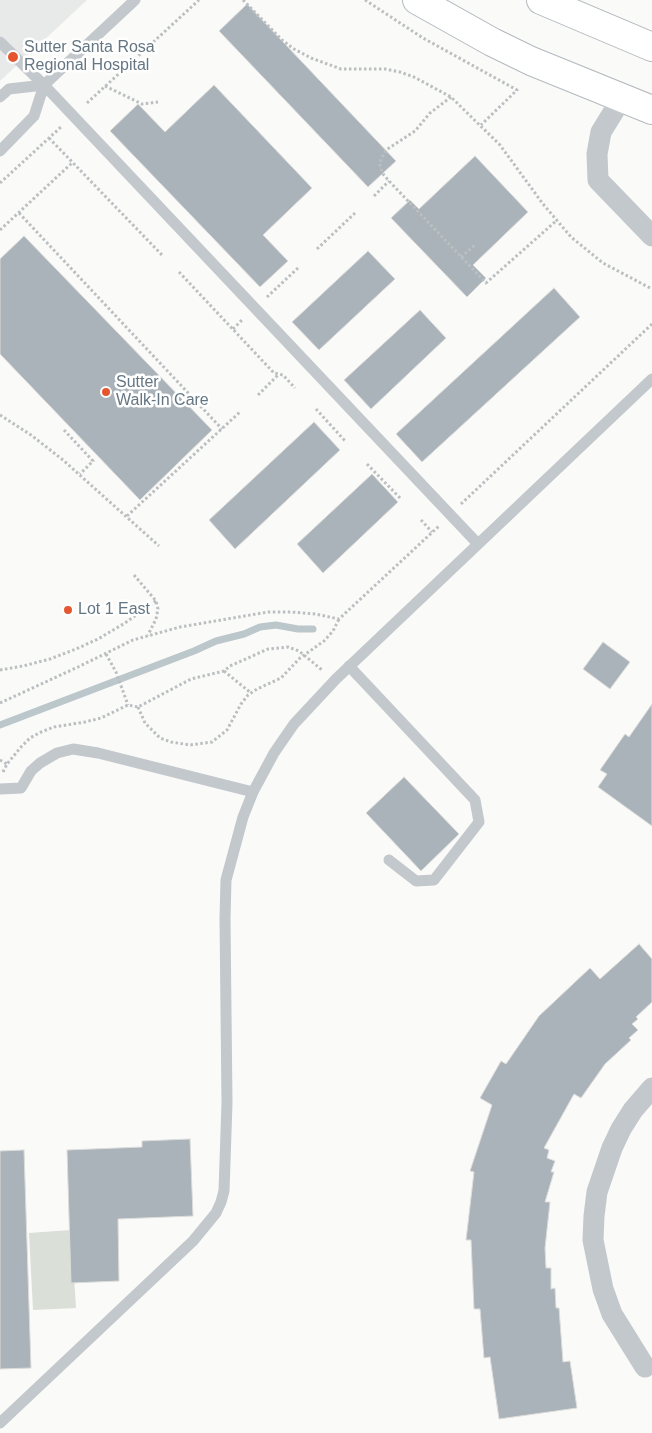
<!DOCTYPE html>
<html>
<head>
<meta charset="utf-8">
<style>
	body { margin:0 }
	canvas { display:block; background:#fafaf8 }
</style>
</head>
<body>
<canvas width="652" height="1433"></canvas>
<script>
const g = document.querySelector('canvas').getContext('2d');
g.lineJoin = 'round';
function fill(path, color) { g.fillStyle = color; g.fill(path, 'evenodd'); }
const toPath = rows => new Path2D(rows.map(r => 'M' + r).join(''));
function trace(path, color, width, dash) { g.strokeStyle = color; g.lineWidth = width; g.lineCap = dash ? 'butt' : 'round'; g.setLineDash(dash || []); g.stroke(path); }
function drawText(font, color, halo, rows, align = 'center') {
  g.font = font + ' Arial,sans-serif'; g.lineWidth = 5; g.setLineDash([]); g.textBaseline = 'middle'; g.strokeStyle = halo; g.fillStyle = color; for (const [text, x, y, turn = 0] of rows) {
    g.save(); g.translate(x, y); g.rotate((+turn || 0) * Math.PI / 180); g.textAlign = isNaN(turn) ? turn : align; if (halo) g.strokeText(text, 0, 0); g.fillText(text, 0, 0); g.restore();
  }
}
fill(toPath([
	[0,0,87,0,0,81]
]), '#e8e9e9');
fill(toPath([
	[71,1230,76,1308,33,1310,29,1233]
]), '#dadfd7');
trace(toPath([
	[0,725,194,651,216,641,244,634,260,627,276,625,298,629,313,629]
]), '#bbc7cb', 7);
const building = toPath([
	[247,4,396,161,368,187,219,31,247,4],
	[214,85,312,188,263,235,288,261,260,287,110,131,138,104,165,132,214,85],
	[475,156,528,212,473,265,486,278,467,297,391,218,410,200,419,209,475,156],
	[24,236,212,430,140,500,0,354,0,259,24,236],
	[368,251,395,279,319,350,292,322,368,251],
	[554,288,580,317,422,462,396,434,554,288],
	[420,310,446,338,371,409,344,380,420,310],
	[314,422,340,450,235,549,209,520,314,422],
	[372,474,398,502,323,573,297,544,372,474],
	[603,642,630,662,610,689,583,669,603,642],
	[652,704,652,826,598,787,607,774,600,770,625,734,629,737,652,704],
	[404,777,459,834,421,871,366,813,404,777],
	[639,944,652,959,652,1002,636,1017,638,1019,632,1024,638,1030,629,1038,631,1040,605,1064,581,1098,574,1094,544,1148,549,1150,547,1158,555,1161,551,1172,554,1172,545,1202,550,1202,545,1248,546,1268,551,1268,551,1289,555,1288,556,1308,559,1308,563,1362,570,1361,577,1408,499,1419,490,1357,484,1358,480,1309,474,1309,471,1240,466,1240,474,1172,470,1171,492,1105,480,1098,501,1061,506,1064,539,1016,590,968,600,979,639,944],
	[190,1139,193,1216,118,1219,119,1281,71,1283,67,1150,142,1147,142,1141,190,1139],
	[24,1150,31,1368,0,1369,0,1151,24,1150]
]);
fill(building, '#aab3b9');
trace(building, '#dcdcda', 1);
const secondary = toPath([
	[417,0,492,42,531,61,652,110],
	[541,0,652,47]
]);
trace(secondary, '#b3babf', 30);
trace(toPath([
	[243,0,282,40,294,49,311,58,341,69,385,69,400,72,414,77,451,97,500,145,543,204,571,237,603,263,652,289],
	[365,0,423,38,517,90,481,125],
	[105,86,142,104,158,102],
	[451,97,430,113,415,131,386,150,381,159,380,166,383,174,389,181,486,283,556,221],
	[87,103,199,0],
	[49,138,162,255],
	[0,183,61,127],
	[374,196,389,181],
	[19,213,222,429],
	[0,230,73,162],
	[317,249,355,213],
	[461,257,475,245],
	[179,272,274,373,283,375,295,388],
	[267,297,298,268],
	[233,329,243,319],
	[258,395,278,375],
	[316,409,346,442],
	[0,415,31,435,63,460,159,546],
	[64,430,93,461,80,474],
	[367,464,401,499],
	[461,504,652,324],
	[127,516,240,412],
	[421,520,432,532],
	[134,575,156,601,158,609,156,619,148,635],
	[106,654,116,672,128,705],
	[0,670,23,666,50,659,76,649,98,639,125,623,156,601],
	[224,671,251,693],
	[0,703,78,667,133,640,180,627,268,612,291,612,315,614,339,619,439,526],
	[138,707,145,723,160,738,171,742,190,745,212,742,227,730,241,704,248,695,257,689,281,678,300,658,324,641,333,631,339,619],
	[0,760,7,764],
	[3,772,7,764,21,747,30,738,41,732,54,727,85,722,101,718,128,705,138,707,191,679,224,671,230,666,268,649,288,647,299,651,322,670]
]), '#bbbfc2', 3, [2.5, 2.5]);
trace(toPath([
	[0,42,44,85,478,544],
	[0,97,9,89,44,85],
	[0,151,34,116,44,85,135,0],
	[349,666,475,800,479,822,434,880,416,881,389,860],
	[0,789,21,788,31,771,40,763,57,753,73,749,98,753,253,792],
	[0,1423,193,1241,216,1213,221,1202,224,1191,227,1103,225,918,226,880,243,817,253,792,274,753,294,724,336,679,652,379]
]), '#c3c8cc', 11);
trace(toPath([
	[622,98,601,132,597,154,598,180,652,236],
	[645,1367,612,1314,603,1289,593,1240,594,1216,597,1192,612,1148,621,1129,633,1110,652,1088]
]), '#c3c8cc', 21);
trace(secondary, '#fff', 28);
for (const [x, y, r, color] of [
	[13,57,6,"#e4572e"],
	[106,392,5,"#e4572e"],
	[68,610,5,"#e4572e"]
]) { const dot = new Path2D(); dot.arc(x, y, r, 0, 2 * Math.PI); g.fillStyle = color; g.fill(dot); trace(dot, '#fff', 2); }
drawText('16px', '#657683', '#fff', [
	["Sutter Santa Rosa",24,48],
	["Regional Hospital",24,66],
	["Sutter",116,383],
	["Walk-In Care",116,401],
	["Lot 1 East",78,610]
], 'left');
</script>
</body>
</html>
